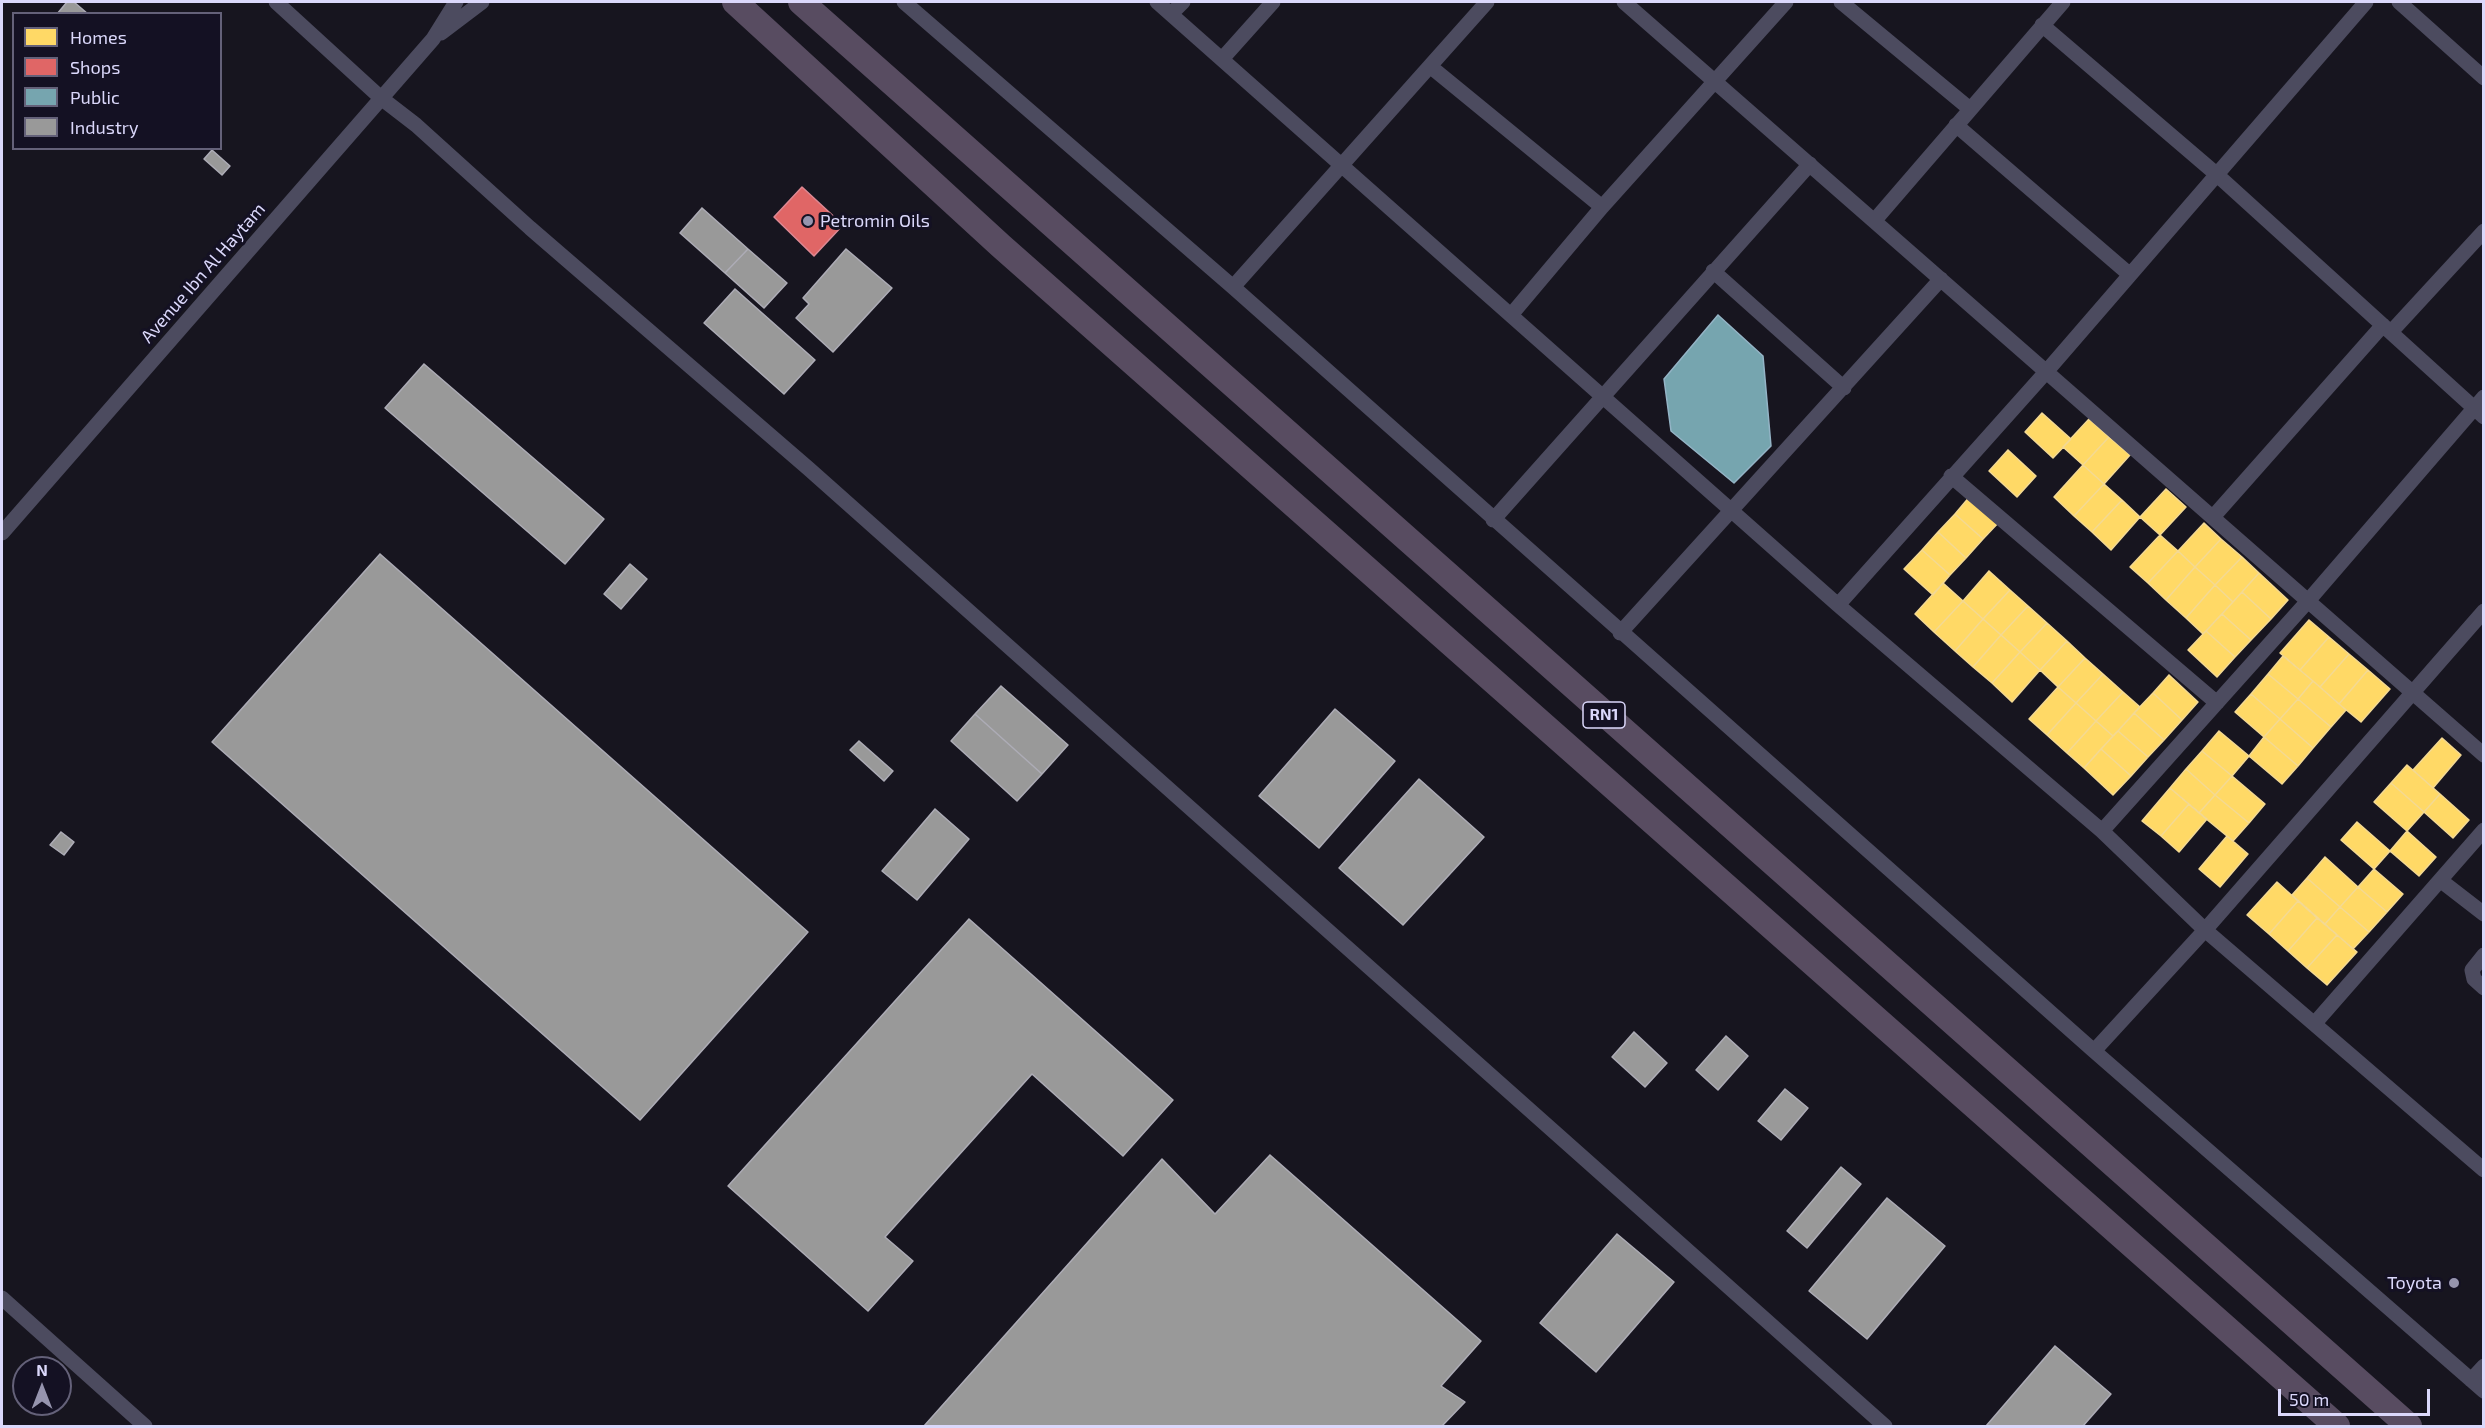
<!DOCTYPE html>
<html>
<head>
<meta charset="utf-8">
<style>
	body { margin:0 }
	#map { position:relative; width:2485px; height:1428px; overflow:hidden; background:#17151f; font-family:"Exo 2",sans-serif }
	canvas { display:block }
	.frame { position:absolute; inset:0; border:3px solid #dbd8fb; pointer-events:none }
	.legend { position:absolute; left:12px; top:12px; width:210px; height:138px; box-sizing:border-box; background:#141123; border:2px solid #646179; margin:0; padding:8px 10px; list-style:none; font-size:18px; color:#dbd8fb }
	.legend li { display:flex; align-items:center; gap:12px; height:30px }
	.legend b { width:30px; border:2px solid #646179 }
	.north { position:absolute; left:12px; top:1356px; width:60px; height:60px; box-sizing:border-box; background:#141123; border:2px solid #646179; border-radius:50%; rotate:0deg; font-size:16px; font-weight:700; line-height:24px; text-align:center; color:#dbd8fb }
	.north::after { content:''; display:block; margin:auto; width:21px; height:27px; background:#9694ae; clip-path:polygon(50% 0,100% 100%,50% 72%,0 100%) }
	.scale { position:absolute; left:2278px; top:1389px; width:152px; height:27px; box-sizing:border-box; border:3px solid #dbd8fb; border-top:0; padding-left:8px; font-size:18px; line-height:21px; white-space:nowrap; color:#dbd8fb; -webkit-text-stroke:4px #141123; paint-order:stroke }
</style>
</head>
<body>
<div id="map">
<canvas width="2485" height="1428"></canvas>
<div class="frame"></div>
<ul class="legend">
<li><b style="height:16px;background:#ffd966"></b>Homes</li>
<li><b style="height:16px;background:#e06666"></b>Shops</li>
<li><b style="height:16px;background:#76a5af"></b>Public</li>
<li><b style="height:16px;background:#999"></b>Industry</li>
</ul>
<div class="north">N</div>
<div class="scale">50 m</div>
</div>
<script>
const g = document.querySelector('canvas').getContext('2d');
g.lineJoin = 'round';
function fill(path, color) { g.fillStyle = color; g.fill(path, 'evenodd'); }
const toPath = rows => new Path2D(rows.map(r => 'M' + r).join(''));
function trace(path, color, width, dash) { g.strokeStyle = color; g.lineWidth = width; g.lineCap = dash ? 'butt' : 'round'; g.setLineDash(dash || []); g.stroke(path); }
function drawText(font, color, halo, rows, align = 'center') {
  g.font = font + ' "Exo 2",sans-serif'; g.lineWidth = 6; g.setLineDash([]); g.textBaseline = 'middle'; g.strokeStyle = halo; g.fillStyle = color; for (const [text, x, y, turn = 0] of rows) {
    g.save(); g.translate(x, y); g.rotate((+turn || 0) * Math.PI / 180); g.textAlign = isNaN(turn) ? turn : align; if (halo) g.strokeText(text, 0, 0); g.fillText(text, 0, 0); g.restore();
  }
}
const homes = toPath([
	[2042,413,2071,439,2053,458,2025,432,2042,413],
	[2089,419,2109,437,2083,465,2063,447,2089,419],
	[2109,437,2130,455,2104,484,2083,465,2109,437],
	[2008,450,2036,476,2017,497,1989,471,2008,450],
	[2083,465,2104,484,2074,516,2054,497,2083,465],
	[2104,484,2122,500,2092,532,2074,516,2104,484],
	[2166,489,2186,507,2160,535,2140,517,2166,489],
	[1971,495,2000,521,1983,539,1955,514,1971,495],
	[2122,500,2140,517,2111,550,2092,532,2122,500],
	[1955,514,1983,539,1966,558,1938,532,1955,514],
	[2204,523,2221,539,2195,567,2178,551,2204,523],
	[1938,532,1966,558,1950,575,1922,550,1938,532],
	[2160,535,2178,551,2148,583,2130,567,2160,535],
	[2221,539,2242,557,2215,585,2195,567,2221,539],
	[1922,550,1950,575,1933,595,1904,569,1922,550],
	[2178,551,2195,567,2166,600,2148,583,2178,551],
	[2242,557,2259,573,2233,602,2215,585,2242,557],
	[2195,567,2215,585,2186,618,2166,600,2195,567],
	[1989,571,2010,590,1983,619,1963,601,1989,571],
	[2259,573,2288,600,2271,619,2242,592,2259,573],
	[1943,583,1963,601,1934,632,1915,614,1943,583],
	[2215,585,2233,602,2203,634,2186,618,2215,585],
	[2010,590,2028,606,2001,635,1983,619,2010,590],
	[2242,592,2271,619,2251,640,2222,614,2242,592],
	[1963,601,1983,619,1955,651,1934,632,1963,601],
	[2028,606,2047,623,2020,652,2001,635,2028,606],
	[2222,614,2251,640,2235,657,2206,631,2222,614],
	[1983,619,2001,635,1973,667,1955,651,1983,619],
	[2309,620,2329,637,2300,670,2280,653,2309,620],
	[2047,623,2067,641,2040,670,2020,652,2047,623],
	[2206,631,2235,657,2217,677,2188,650,2206,631],
	[2001,635,2020,652,1992,683,1973,667,2001,635],
	[2329,637,2349,654,2320,687,2300,670,2329,637],
	[2067,641,2085,658,2058,687,2040,670,2067,641],
	[2020,652,2040,670,2012,702,1992,683,2020,652],
	[2349,654,2368,670,2339,704,2320,687,2349,654],
	[2283,656,2313,681,2298,699,2268,674,2283,656],
	[2085,658,2103,674,2076,703,2058,687,2085,658],
	[2368,670,2390,689,2361,722,2339,704,2368,670],
	[2103,674,2123,692,2096,721,2076,703,2103,674],
	[2268,674,2298,699,2280,719,2251,694,2268,674],
	[2169,675,2198,702,2182,720,2153,693,2169,675],
	[2313,681,2346,710,2331,727,2298,699,2313,681],
	[2058,687,2076,703,2047,735,2029,719,2058,687],
	[2123,692,2140,707,2113,736,2096,721,2123,692],
	[2153,693,2182,720,2164,740,2134,713,2153,693],
	[2251,694,2280,719,2264,737,2235,712,2251,694],
	[2298,699,2331,727,2313,748,2280,719,2298,699],
	[2076,703,2096,721,2067,753,2047,735,2076,703],
	[2134,713,2164,740,2148,757,2118,731,2134,713],
	[2280,719,2313,748,2298,766,2264,737,2280,719],
	[2096,721,2113,736,2084,768,2067,753,2096,721],
	[2118,731,2148,757,2131,776,2101,749,2118,731],
	[2219,731,2249,756,2232,776,2202,751,2219,731],
	[2264,737,2298,766,2282,784,2249,756,2264,737],
	[2442,738,2461,755,2433,788,2413,770,2442,738],
	[2101,749,2131,776,2113,795,2084,768,2101,749],
	[2202,751,2232,776,2215,795,2186,769,2202,751],
	[2407,765,2440,794,2424,812,2391,783,2407,765],
	[2186,769,2215,795,2199,813,2170,788,2186,769],
	[2232,776,2265,804,2249,823,2215,795,2232,776],
	[2391,783,2424,812,2407,831,2374,802,2391,783],
	[2170,788,2189,804,2161,836,2142,821,2170,788],
	[2440,794,2469,820,2453,838,2424,812,2440,794],
	[2215,795,2249,823,2233,841,2199,813,2215,795],
	[2189,804,2207,819,2179,852,2161,836,2189,804],
	[2357,822,2390,851,2374,869,2341,840,2357,822],
	[2407,831,2436,857,2419,876,2390,851,2407,831],
	[2227,836,2248,854,2220,887,2199,869,2227,836],
	[2325,857,2358,887,2340,907,2307,878,2325,857],
	[2374,869,2403,894,2387,912,2358,887,2374,869],
	[2307,878,2340,907,2325,924,2292,895,2307,878],
	[2277,882,2298,901,2269,934,2247,915,2277,882],
	[2358,887,2387,912,2369,932,2340,907,2358,887],
	[2298,901,2317,918,2288,951,2269,934,2298,901],
	[2340,907,2369,932,2353,949,2325,924,2340,907],
	[2317,918,2337,935,2307,968,2288,951,2317,918],
	[2337,935,2357,952,2327,985,2307,968,2337,935]
]);
fill(homes, '#ffd966');
trace(homes, '#f4d993', 1.5);
const shops = toPath([
	[802,187,843,225,814,256,774,217,802,187]
]);
fill(shops, '#e06666');
trace(shops, '#de8893', 1.5);
const public = toPath([
	[1718,315,1763,356,1771,446,1734,483,1671,431,1664,379,1718,315]
]);
fill(public, '#76a5af');
trace(public, '#94b4c6', 1.5);
const industry = toPath([
	[67,2,74,2,88,14,57,14,67,2],
	[212,150,230,166,222,175,204,159,212,150],
	[702,208,748,249,725,273,680,233,702,208],
	[748,249,787,283,764,308,725,273,748,249],
	[846,249,892,288,833,352,796,318,809,304,803,298,846,249],
	[735,289,815,360,784,394,704,323,735,289],
	[424,364,604,519,565,564,385,408,424,364],
	[380,554,808,932,640,1120,212,742,380,554],
	[630,564,647,579,621,609,604,594,630,564],
	[1001,686,1068,745,1042,774,975,714,1001,686],
	[1335,709,1395,761,1319,848,1259,796,1335,709],
	[975,714,1042,774,1017,801,951,741,975,714],
	[859,741,893,771,884,781,850,750,859,741],
	[1419,779,1484,837,1403,925,1339,868,1419,779],
	[935,809,969,839,917,900,882,871,935,809],
	[61,832,74,842,64,855,50,845,61,832],
	[969,919,1173,1100,1123,1156,1032,1074,885,1237,913,1261,868,1311,728,1186,969,919],
	[1634,1032,1667,1063,1645,1087,1612,1057,1634,1032],
	[1726,1036,1748,1056,1718,1090,1696,1070,1726,1036],
	[1785,1089,1808,1108,1781,1140,1758,1121,1785,1089],
	[1270,1155,1481,1341,1441,1386,1465,1402,1442,1426,924,1426,1162,1159,1215,1214,1270,1155],
	[1841,1167,1861,1184,1807,1248,1787,1231,1841,1167],
	[1887,1198,1945,1246,1867,1339,1809,1291,1887,1198],
	[1617,1234,1674,1282,1596,1372,1540,1323,1617,1234],
	[2055,1346,2111,1394,2083,1426,1986,1426,2055,1346]
]);
fill(industry, '#999');
trace(industry, '#adacb6', 1.5);
trace(toPath([
	[276,2,381,98,416,125,530,228,809,469,1885,1426],
	[904,2,1233,287,2094,1051,2484,1391],
	[1157,2,1838,605,2102,831,2205,930,2484,1170],
	[1624,2,2484,755],
	[1841,2,1970,109],
	[2399,2,2484,78],
	[1171,14,1183,2],
	[2042,25,2215,173,2484,417],
	[441,33,482,2],
	[1222,59,1273,2],
	[1431,67,1602,207],
	[1956,125,2129,274],
	[1875,220,2063,2],
	[1713,271,1844,388],
	[1233,287,1487,2],
	[1511,315,1602,207,1786,2],
	[2391,332,2484,231],
	[1951,476,2217,703],
	[2213,517,2383,325],
	[1493,520,1810,164],
	[2,533,433,39,456,2],
	[1838,605,2046,372,2366,2],
	[1620,633,1941,279],
	[2102,831,2308,601,2484,397],
	[2440,880,2484,914],
	[2484,955,2472,970,2474,979,2484,988],
	[2315,1023,2484,830],
	[2094,1051,2205,930,2484,611],
	[2,1298,145,1426],
	[2471,1380,2484,1366]
]), '#4c4b5f', 15);
trace(toPath([
	[735,2,1001,246,2337,1426],
	[801,2,2409,1426]
]), '#584c61', 26);
for (const [x, y, r, color] of [
	[808,221,6,"#9694ae"],
	[2454,1283,6,"#9694ae"]
]) { const dot = new Path2D(); dot.arc(x, y, r, 0, 2 * Math.PI); g.fillStyle = color; g.fill(dot); trace(dot, '#141123', 2); }
for (const [x, y, w] of [
	[1604,715,42]
]) { const box = new Path2D(); box.roundRect(x - w / 2, y - 13, w, 26, 4.5); g.fillStyle = '#141123'; g.fill(box); trace(box, '#dbd8fb', 1.5); }
drawText('bold 16px', '#dbd8fb', null, [
	["RN1",1604,715]
]);
drawText('18px', '#dbd8fb', '#141123', [
	["Petromin Oils",820,221],
	["Toyota",2442,1283,"right"]
], 'left');
drawText('18px', '#dbd8fb', '#141123', [
	["Avenue Ibn Al Haytam",203,273,-49]
]);
</script>
</body>
</html>
